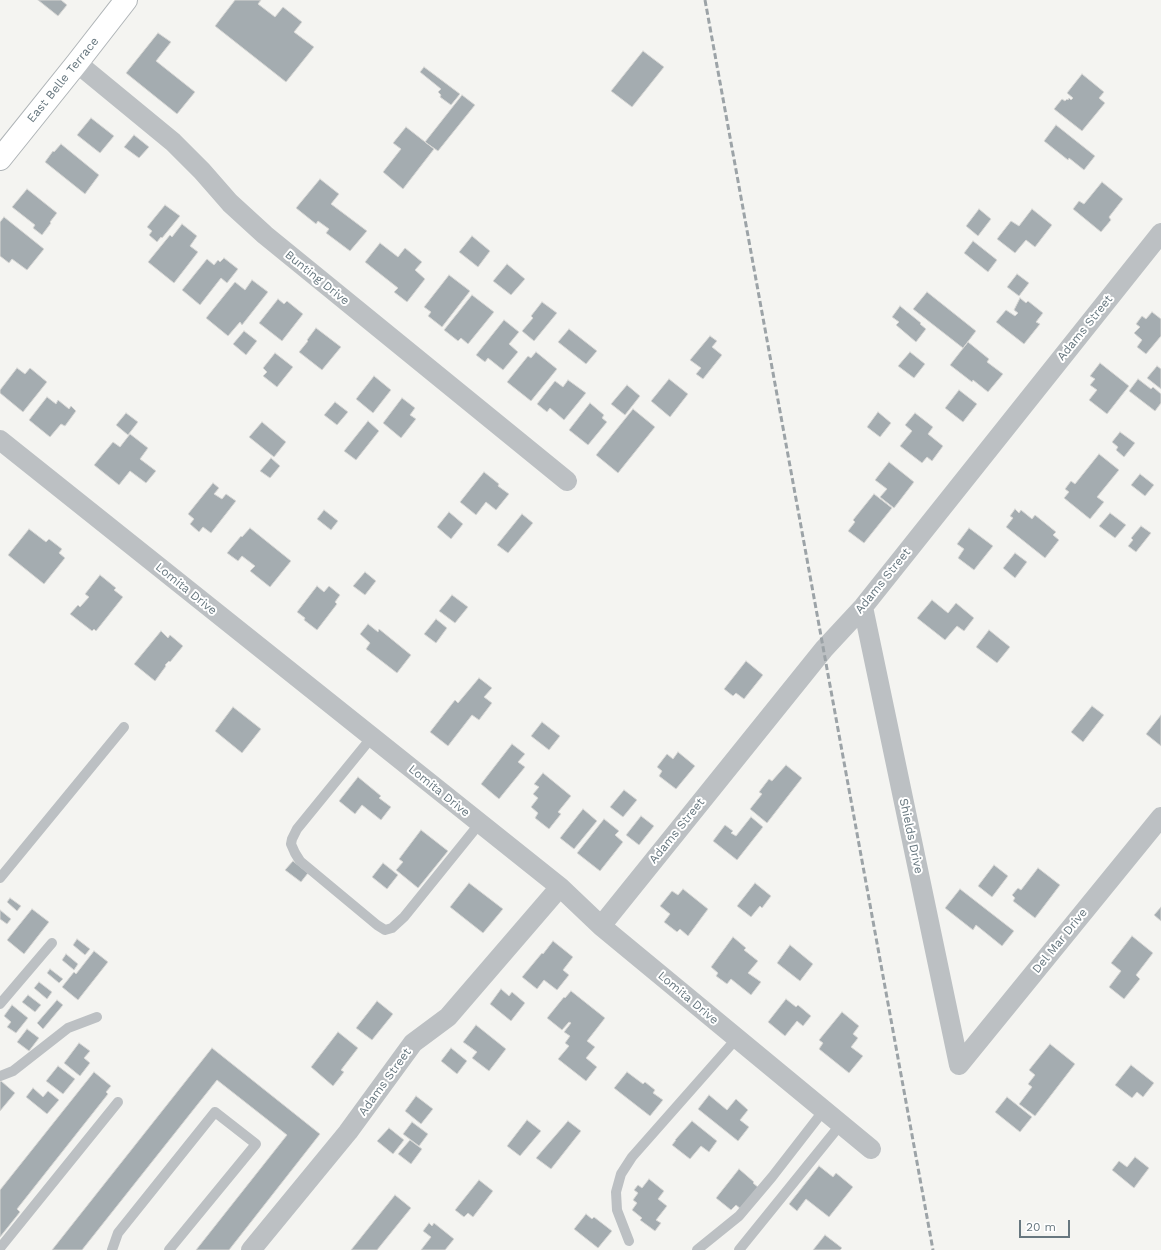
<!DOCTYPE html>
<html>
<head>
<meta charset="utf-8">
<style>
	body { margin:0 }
	#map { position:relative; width:1161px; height:1250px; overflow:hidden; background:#f4f4f1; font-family:"Work Sans",sans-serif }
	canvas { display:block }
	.scale { position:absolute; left:1019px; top:1220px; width:51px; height:18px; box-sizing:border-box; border:2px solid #67777f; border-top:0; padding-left:5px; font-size:12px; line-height:14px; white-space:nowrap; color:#67777f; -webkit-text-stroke:3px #fff; paint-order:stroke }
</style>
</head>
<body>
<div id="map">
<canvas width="1161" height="1250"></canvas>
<div class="scale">20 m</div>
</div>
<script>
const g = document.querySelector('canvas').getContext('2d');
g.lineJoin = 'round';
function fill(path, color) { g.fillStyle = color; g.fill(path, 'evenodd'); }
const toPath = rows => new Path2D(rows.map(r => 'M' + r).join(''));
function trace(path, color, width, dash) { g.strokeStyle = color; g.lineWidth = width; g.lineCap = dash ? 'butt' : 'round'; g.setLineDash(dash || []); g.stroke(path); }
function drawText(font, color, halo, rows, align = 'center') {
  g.font = font + ' "Work Sans",sans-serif'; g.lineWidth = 4; g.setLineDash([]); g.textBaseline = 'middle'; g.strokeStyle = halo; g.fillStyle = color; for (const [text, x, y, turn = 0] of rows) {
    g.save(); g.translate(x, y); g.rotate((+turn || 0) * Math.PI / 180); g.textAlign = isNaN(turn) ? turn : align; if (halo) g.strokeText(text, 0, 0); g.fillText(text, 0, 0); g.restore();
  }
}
const building = toPath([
	[38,0,61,0,67,5,58,16,38,0],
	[235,0,261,0,258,4,275,17,283,7,302,22,294,32,314,47,286,82,215,26,235,0],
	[158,33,171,42,156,61,195,92,177,114,126,73,158,33],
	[643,51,664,67,632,107,611,91,643,51],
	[424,67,460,94,451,105,440,97,441,95,438,92,441,89,420,72,424,67],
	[1082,74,1104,92,1099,98,1105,103,1082,131,1054,109,1062,99,1065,101,1067,99,1068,100,1069,98,1071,100,1073,98,1067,93,1082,74],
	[462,95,475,105,438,151,425,142,462,95],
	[91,118,114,136,100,153,77,135,91,118],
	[1056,125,1095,156,1084,170,1069,158,1068,160,1044,141,1056,125],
	[406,127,434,149,403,189,383,172,401,149,393,143,406,127],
	[134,135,149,147,139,158,124,147,134,135],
	[61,144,99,175,85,194,45,162,53,151,54,152,61,144],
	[320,179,339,194,331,204,367,231,350,251,326,233,329,229,318,221,316,224,296,208,320,179],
	[1102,182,1123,199,1109,217,1111,220,1101,232,1073,209,1079,201,1084,204,1102,182],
	[27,189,57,213,50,222,51,223,42,235,33,228,35,225,12,207,27,189],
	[165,205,180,216,162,238,161,237,157,242,149,235,152,231,147,227,165,205],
	[979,209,991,219,978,236,966,226,979,209],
	[1032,209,1052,225,1035,247,1026,240,1015,253,997,239,1011,221,1019,226,1032,209],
	[4,217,44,249,27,270,12,259,9,263,0,256,0,222,4,217],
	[182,224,197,236,190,246,198,252,174,283,148,262,170,235,172,237,182,224],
	[472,236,490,251,478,267,459,252,472,236],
	[973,241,997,260,988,272,964,253,973,241],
	[380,243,398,257,405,248,422,262,415,270,425,279,407,302,394,292,398,288,365,262,380,243],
	[224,258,238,269,227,283,221,278,200,305,182,290,207,259,214,265,218,260,220,262,224,258],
	[507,264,525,279,511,295,493,281,507,264],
	[1017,274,1029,283,1019,296,1007,287,1017,274],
	[449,275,470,291,442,327,428,316,431,312,424,307,449,275],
	[252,280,268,292,242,325,240,322,228,336,206,318,235,282,245,290,252,280],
	[927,292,976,331,963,348,913,309,927,292],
	[472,295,494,312,468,344,461,338,458,341,444,330,472,295],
	[1020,298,1026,303,1028,301,1043,313,1036,322,1040,324,1024,344,996,322,1006,310,1015,316,1018,313,1014,310,1020,298],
	[278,299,284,304,287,301,303,314,282,341,259,323,278,299],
	[542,302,557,313,534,341,522,331,533,318,531,316,542,302],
	[900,306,921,323,920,324,926,329,916,342,896,325,899,322,892,317,900,306],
	[1152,312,1161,319,1161,336,1146,354,1137,347,1142,340,1134,333,1140,327,1136,324,1142,316,1146,319,1152,312],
	[504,320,519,332,509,344,518,352,503,370,488,358,485,362,476,355,504,320],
	[316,328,341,347,322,370,299,352,308,341,307,340,316,328],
	[569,329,597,351,586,364,558,342,569,329],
	[244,331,257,341,246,355,233,344,244,331],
	[710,336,717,341,712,347,722,355,703,379,696,374,701,368,690,360,710,336],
	[968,342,989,359,987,362,1003,374,988,392,973,380,972,382,950,365,968,342],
	[536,352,557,369,531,401,507,382,528,356,531,358,536,352],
	[910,352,925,364,914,378,898,366,910,352],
	[275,353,293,367,277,387,263,376,267,372,263,368,275,353],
	[1100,363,1129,386,1107,414,1089,400,1097,390,1090,385,1095,379,1090,376,1100,363],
	[1157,366,1161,369,1161,389,1147,378,1157,366],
	[17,368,25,374,30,368,47,382,23,412,0,393,0,390,17,368],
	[374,376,391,390,373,413,356,399,374,376],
	[669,379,688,394,670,417,651,401,669,379],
	[1138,379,1151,389,1153,387,1161,394,1161,403,1155,411,1129,391,1138,379],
	[568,380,586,393,564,420,550,408,547,412,537,404,555,381,563,387,568,380],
	[627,385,640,396,625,415,611,404,627,385],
	[959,390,977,404,963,422,945,408,959,390],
	[47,397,56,404,58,400,69,409,71,406,76,411,65,426,61,424,50,437,29,420,47,397],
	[402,398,415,408,410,415,416,419,401,438,383,423,402,398],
	[335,402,348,412,337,425,324,415,335,402],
	[590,403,604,415,602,418,607,422,588,445,569,430,590,403],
	[633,409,655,427,618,473,596,455,633,409],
	[878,412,891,423,880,437,867,427,878,412],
	[126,413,138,422,128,435,116,425,126,413],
	[915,413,933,427,928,434,943,446,932,461,927,457,922,463,900,446,912,431,905,425,915,413],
	[368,421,379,431,356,460,344,451,368,421],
	[262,422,286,442,274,457,249,437,262,422],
	[1120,432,1135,443,1124,457,1116,450,1118,447,1112,442,1120,432],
	[130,434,148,448,140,459,156,471,146,483,130,471,119,485,94,465,113,442,120,447,130,434],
	[1099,454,1119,470,1097,497,1104,502,1090,519,1064,498,1069,492,1065,489,1071,481,1075,484,1099,454],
	[271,458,280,466,270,478,260,471,271,458],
	[889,462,914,482,894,508,880,497,887,489,875,480,889,462],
	[484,472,499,484,498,486,509,494,496,510,486,502,476,515,460,502,484,472],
	[1140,474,1154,485,1145,496,1131,485,1140,474],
	[213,483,219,488,214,494,222,499,226,494,236,501,211,533,203,527,199,532,190,524,194,519,188,514,213,483],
	[874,494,892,508,864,543,848,531,855,522,853,520,874,494],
	[1015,509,1019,513,1021,510,1032,519,1035,515,1056,532,1053,535,1059,540,1045,558,1006,527,1013,518,1010,516,1015,509],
	[324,510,338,521,331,530,317,519,324,510],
	[449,512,463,524,451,539,437,527,449,512],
	[1110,513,1126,525,1115,538,1099,526,1110,513],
	[522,514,533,523,508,553,497,545,522,514],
	[1141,526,1151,533,1136,552,1128,546,1133,540,1131,538,1141,526],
	[250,528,291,561,270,587,250,571,255,566,242,556,238,561,227,553,241,536,242,537,250,528],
	[969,528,993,546,974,570,958,558,964,549,957,544,969,528],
	[29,529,46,542,49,539,62,549,59,553,65,558,44,584,8,555,29,529],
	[1015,553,1027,562,1015,578,1003,568,1015,553],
	[365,572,376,581,365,595,353,586,365,572],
	[100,575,116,588,114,590,123,597,96,631,94,629,92,631,70,614,78,605,80,607,89,597,85,594,100,575],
	[317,586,324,592,329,586,340,595,335,602,337,604,317,630,304,620,305,618,297,612,317,586],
	[452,595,468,607,455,623,439,611,452,595],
	[932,600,948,613,956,603,974,618,964,631,957,626,945,640,917,618,932,600],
	[436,619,447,628,436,643,424,634,436,619],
	[368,624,378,632,379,629,411,655,397,673,366,649,370,643,360,634,368,624],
	[989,630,1010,647,997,663,976,647,989,630],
	[161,631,168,638,170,635,183,646,170,662,169,661,165,665,166,666,155,681,134,664,161,631],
	[746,661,763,675,744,699,736,693,733,696,724,689,746,661],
	[479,678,492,688,484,697,492,703,479,720,472,715,448,746,430,732,455,700,458,703,479,678],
	[1092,706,1104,715,1083,742,1071,732,1092,706],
	[233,707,261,729,242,753,215,731,233,707],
	[1161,715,1161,746,1146,734,1161,715],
	[542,722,560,736,549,750,531,736,542,722],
	[512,744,525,754,518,762,525,767,499,799,481,784,512,744],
	[678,752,695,766,676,789,659,776,662,771,657,767,667,754,673,759,678,752],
	[786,765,802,778,767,823,750,809,762,794,759,792,769,779,772,781,786,765],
	[543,773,571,796,558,812,561,814,549,829,535,818,538,813,531,807,538,798,533,794,539,787,534,784,543,773],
	[358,777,381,796,379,798,391,807,381,820,362,805,355,814,339,801,358,777],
	[624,790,637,800,623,817,610,807,624,790],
	[583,809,597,821,574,849,560,838,583,809],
	[641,816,654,826,639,845,626,835,641,816],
	[751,817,763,827,737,860,713,841,725,825,733,831,731,833,736,836,751,817],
	[604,819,619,831,615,835,623,842,600,871,577,853,604,819],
	[421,830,448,851,418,888,396,870,403,862,399,859,421,830],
	[293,861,308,873,301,882,285,870,293,861],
	[383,863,398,875,387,889,372,877,383,863],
	[994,865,1008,876,992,897,978,886,994,865],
	[1038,868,1060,885,1035,918,1013,901,1015,898,1012,895,1018,888,1021,890,1038,868],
	[469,883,503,909,483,933,450,907,469,883],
	[755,883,771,896,762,908,760,906,751,917,737,906,755,883],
	[683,889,708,909,688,936,680,929,677,932,664,922,670,914,660,906,672,891,678,895,683,889],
	[960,889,1014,931,1002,946,976,925,973,930,945,908,960,889],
	[10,898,21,906,17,911,7,902,10,898],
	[1161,907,1161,921,1154,915,1161,907],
	[32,909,49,922,24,954,7,940,32,909],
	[0,910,11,919,7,924,0,919,0,910],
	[1132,936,1153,953,1136,975,1140,979,1124,999,1109,987,1121,971,1111,963,1132,936],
	[733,937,746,948,744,950,758,961,748,973,761,982,751,995,731,979,727,984,716,976,718,973,711,967,733,937],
	[77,939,90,949,85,955,73,945,77,939],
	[553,941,573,957,563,970,569,975,557,990,544,980,537,989,522,977,542,953,543,954,553,941],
	[790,945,813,964,800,981,777,963,790,945],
	[94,951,108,962,78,1000,62,987,74,972,76,974,94,951],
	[66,954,78,964,74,970,62,960,66,954],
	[50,969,63,979,59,983,47,973,50,969],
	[39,982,52,992,47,999,34,988,39,982],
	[501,989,509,996,512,992,525,1003,511,1021,490,1004,501,989],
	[571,991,605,1018,587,1041,595,1047,586,1058,597,1067,586,1081,558,1059,569,1046,565,1043,570,1036,564,1032,571,1023,569,1022,562,1030,547,1018,564,997,565,998,571,991],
	[28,995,41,1005,35,1012,22,1002,28,995],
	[786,999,796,1007,798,1005,811,1016,803,1026,797,1021,785,1036,768,1022,786,999],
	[57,1000,63,1005,43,1029,37,1023,57,1000],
	[377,1001,393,1014,372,1040,356,1028,377,1001],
	[12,1005,28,1018,16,1033,7,1027,11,1022,4,1016,12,1005],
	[842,1012,859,1026,853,1034,858,1038,851,1047,863,1056,849,1073,819,1049,823,1043,819,1040,842,1012],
	[476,1025,506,1049,489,1071,472,1058,477,1052,463,1042,476,1025],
	[27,1029,39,1038,29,1051,17,1042,27,1029],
	[338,1032,358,1048,341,1070,344,1072,333,1086,311,1067,338,1032],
	[79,1043,90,1051,84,1058,90,1063,80,1076,64,1063,79,1043],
	[1050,1044,1075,1064,1035,1116,1019,1104,1032,1087,1028,1084,1035,1075,1029,1070,1050,1044],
	[212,1048,320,1134,229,1250,196,1250,287,1135,217,1080,82,1250,52,1250,212,1048],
	[451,1048,467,1061,457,1074,441,1061,451,1048],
	[1131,1065,1154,1083,1143,1097,1137,1092,1132,1098,1115,1085,1131,1065],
	[58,1066,75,1079,63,1094,46,1081,58,1066],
	[94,1072,111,1086,106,1092,108,1094,17,1209,20,1212,0,1237,0,1190,94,1072],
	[627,1072,643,1084,645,1082,655,1090,653,1093,663,1100,650,1116,614,1088,627,1072],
	[1,1081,15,1093,0,1111,0,1082,1,1081],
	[33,1088,43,1097,48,1091,59,1100,47,1114,26,1097,33,1088],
	[709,1095,727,1110,736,1099,748,1110,740,1120,749,1127,738,1141,698,1109,709,1095],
	[416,1096,433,1109,421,1124,405,1111,416,1096],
	[1007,1097,1032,1117,1020,1132,995,1112,1007,1097],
	[527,1120,541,1131,520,1156,507,1146,527,1120],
	[568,1121,581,1131,551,1169,536,1158,568,1121],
	[692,1121,717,1141,709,1152,701,1146,690,1159,672,1145,676,1140,675,1140,692,1121],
	[412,1122,428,1134,419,1146,403,1134,412,1122],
	[389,1128,404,1140,393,1154,377,1141,389,1128],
	[410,1140,422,1149,411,1164,398,1154,410,1140],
	[1135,1157,1149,1168,1134,1188,1112,1170,1119,1161,1127,1167,1135,1157],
	[819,1166,833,1177,836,1173,853,1187,829,1217,806,1199,797,1211,789,1204,819,1166],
	[739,1169,754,1182,753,1183,759,1188,742,1210,736,1205,731,1210,716,1198,739,1169],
	[649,1179,664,1191,658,1199,667,1206,656,1220,661,1223,655,1231,640,1220,642,1218,632,1210,637,1203,633,1200,638,1193,634,1190,638,1185,642,1188,649,1179],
	[479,1180,493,1191,473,1217,468,1213,464,1217,455,1210,479,1180],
	[395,1195,411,1208,377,1250,351,1250,395,1195],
	[586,1214,592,1219,594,1217,612,1231,598,1248,574,1229,586,1214],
	[429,1223,432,1226,434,1223,454,1239,445,1250,421,1250,431,1237,423,1231,429,1223],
	[825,1235,842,1248,840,1250,813,1250,825,1235]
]);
fill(building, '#a4acb0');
trace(building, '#d6d6d4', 1);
const secondary = toPath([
	[0,159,77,63,126,0]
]);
trace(secondary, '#afb4b7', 24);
trace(toPath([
	[372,737,297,829,292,839,291,844,295,853,300,861,377,925,385,930,392,928,404,917,480,823],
	[0,878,124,727],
	[0,1004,52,943],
	[0,1076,13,1071,68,1028,97,1017],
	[629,1241,617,1210,616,1192,621,1174,632,1157,737,1038],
	[0,1248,118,1102],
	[112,1250,118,1233,215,1112,256,1144,169,1250],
	[697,1250,739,1216,772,1177,824,1110],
	[739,1250,841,1124]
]), '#bcc0c3', 10);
trace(toPath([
	[77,63,173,142,202,171,230,203,265,235,567,481],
	[0,440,560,887,601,926,871,1149],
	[863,607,959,1065],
	[601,926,824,649,863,607,1161,233],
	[959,1065,1161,817],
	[251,1250,348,1132,413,1043,448,1017,560,887]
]), '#bcc0c3', 20);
trace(secondary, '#fff', 22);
trace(toPath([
	[705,0,933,1250]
]), '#9ca3a7', 3, [6, 3]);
drawText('12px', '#67777f', '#fff', [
	["East Belle Terrace",63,80,-51],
	["Bunting Drive",317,278,39],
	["Adams Street",1085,328,-51],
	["Adams Street",883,581,-51],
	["Lomita Drive",186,589,39],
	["Lomita Drive",439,791,39],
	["Adams Street",677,831,-51],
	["Shields Drive",911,836,78],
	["Del Mar Drive",1060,941,-51],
	["Lomita Drive",688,998,40],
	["Adams Street",385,1082,-54]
]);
</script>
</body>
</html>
